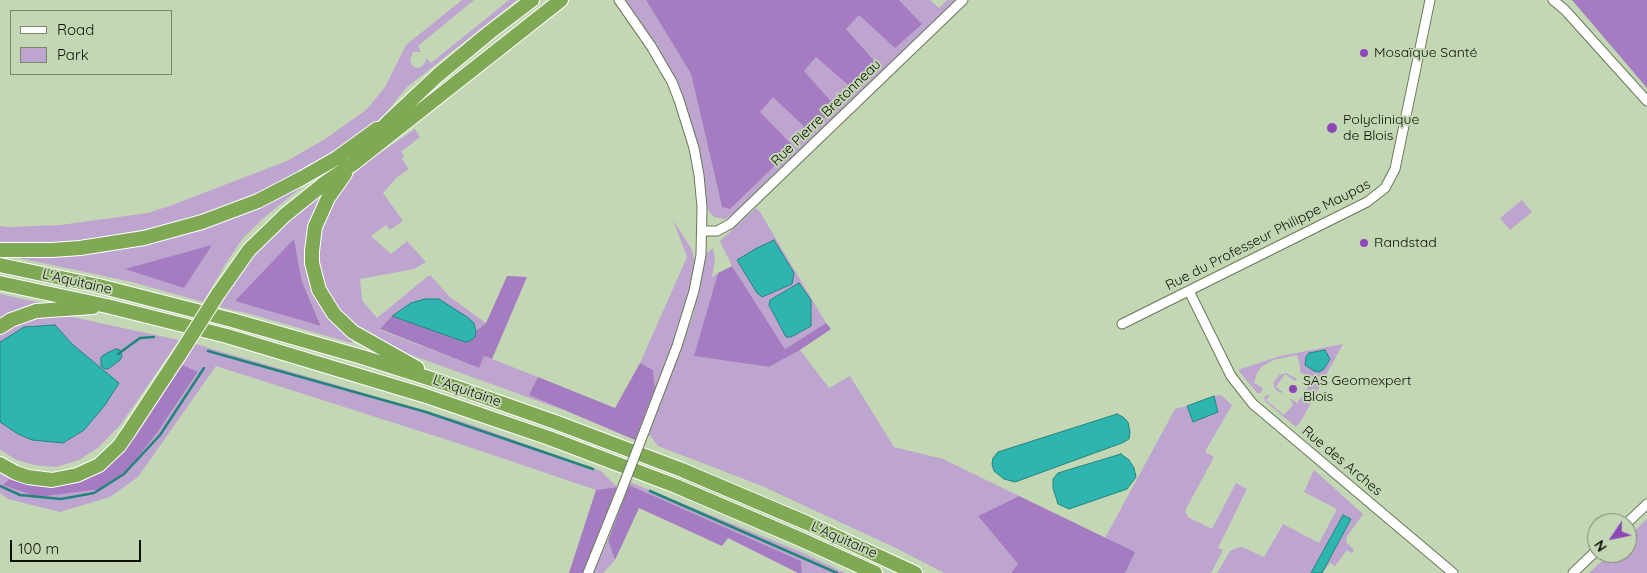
<!DOCTYPE html>
<html>
<head>
<meta charset="utf-8">
<style>
	body { margin:0 }
	#map { position:relative; width:1647px; height:573px; overflow:hidden; background:#c4d7b4; font-family:Quicksand,sans-serif }
	canvas { display:block }
	.legend { position:absolute; left:10px; top:10px; width:162px; height:65px; box-sizing:border-box; background:#c4d7b4; border:1px solid #7a876e; margin:0; padding:6px 9px; list-style:none; font-size:15px; color:#0a1005 }
	.legend li { display:flex; align-items:center; gap:10px; height:25px }
	.legend b { width:25px; border:1px solid #7a876e }
	.north { position:absolute; left:1587px; top:513px; width:50px; height:50px; box-sizing:border-box; background:#c4d7b4; border:1px solid #7a876e; border-radius:50%; rotate:236deg; font-size:14px; font-weight:700; line-height:20px; text-align:center; color:#0a1005 }
	.north::after { content:''; display:block; margin:auto; width:18px; height:22px; background:#8d46b8; clip-path:polygon(50% 0,100% 100%,50% 72%,0 100%) }
	.scale { position:absolute; left:10px; top:540px; width:131px; height:22px; box-sizing:border-box; border:2px solid #0a1005; border-top:0; padding-left:6px; font-size:15px; line-height:18px; white-space:nowrap; color:#0a1005; -webkit-text-stroke:4px #c4d7b4; paint-order:stroke }
</style>
</head>
<body>
<div id="map">
<canvas width="1647" height="573"></canvas>
<ul class="legend">
<li><b style="height:6px;background:#fff"></b>Road</li>
<li><b style="height:14px;background:#bea5d0"></b>Park</li>
</ul>
<div class="north">N</div>
<div class="scale">100 m</div>
</div>
<script>
const g = document.querySelector('canvas').getContext('2d');
g.lineJoin = 'round';
function fill(path, color) { g.fillStyle = color; g.fill(path, 'evenodd'); }
const toPath = rows => new Path2D(rows.map(r => 'M' + r).join(''));
function trace(path, color, width, dash) { g.strokeStyle = color; g.lineWidth = width; g.lineCap = dash ? 'butt' : 'round'; g.setLineDash(dash || []); g.stroke(path); }
function drawText(font, color, halo, rows, align = 'center') {
  g.font = font + ' Quicksand,sans-serif'; g.lineWidth = 4; g.setLineDash([]); g.textBaseline = 'middle'; g.strokeStyle = halo; g.fillStyle = color; for (const [text, x, y, turn = 0] of rows) {
    g.save(); g.translate(x, y); g.rotate((+turn || 0) * Math.PI / 180); g.textAlign = isNaN(turn) ? turn : align; if (halo) g.strokeText(text, 0, 0); g.fillText(text, 0, 0); g.restore();
  }
}
fill(toPath([
	[462,0,474,0,418,46,421,52,413,52,410,61,412,65,416,68,421,67,425,63,426,58,431,63,509,0,517,0,406,88,385,114,363,134,315,165,279,185,178,223,109,236,66,243,0,243,0,226,9,227,60,225,148,213,172,205,287,161,325,139,366,110,385,87,406,45],
	[624,0,646,0,691,74,722,207,760,112,773,96,804,71,816,57,879,66,846,29,859,14,922,24,899,0,930,0,939,8,947,0,956,0,733,214,725,219,714,217,708,210,677,87,657,45],
	[415,129,420,137,401,152,404,156,402,159,409,169,396,178,383,193,403,221,390,230,386,225,371,236,391,254,407,241,426,262,414,269,360,279,362,300,377,318,428,276,431,276,450,297,486,323,476,331,474,323,400,310,392,316,380,330,479,368,484,356,538,377,530,395,566,411,386,346,357,328,341,314,323,284,317,261,319,232,327,208,343,186,361,166],
	[313,178,267,215,243,238,228,260,203,302,132,282,14,257,140,242],
	[328,188,316,212,314,286,355,340,351,343,250,314,216,306,257,247],
	[294,240,302,282,321,325,236,301],
	[1522,200,1532,212,1510,230,1500,218],
	[756,208,760,212,826,323,785,349,732,266,720,241],
	[673,220,691,248,695,261,688,298,676,337,655,388,653,370,640,363,687,257],
	[713,248,715,260,712,277,718,273,695,356,769,367,800,350,829,388,850,376,894,447,943,459,1019,496,978,516,1018,564,1011,573,944,573,898,549,762,486,658,446,649,434,693,315,705,255],
	[0,294,51,305,0,321],
	[40,317,72,317,179,340,121,424,99,447,79,460,56,467,34,465,17,460,0,450,0,335,16,324],
	[192,343,464,422,601,471,617,487,596,490,460,444,216,366,138,477,110,497,60,512,8,499,0,493,0,470,12,477,4,485,101,489,130,468,159,430,198,373,178,363],
	[1343,344,1301,421,1296,427,1265,401,1264,397,1267,395,1270,395,1266,400,1284,415,1293,405,1290,398,1297,403,1311,383,1303,378,1305,375,1300,372,1300,366,1297,355,1273,360,1261,367,1257,373,1254,383,1263,388,1261,393,1257,393,1238,370,1280,356],
	[1286,373,1297,379,1295,381,1285,374,1276,387,1283,392,1280,393,1275,389,1273,383,1279,375],
	[1221,395,1232,405,1205,452,1214,457,1185,511,1188,517,1212,529,1236,483,1247,489,1218,548,1223,550,1211,573,1125,573,1134,552,1105,538,1175,409,1187,406,1193,422,1218,412,1214,396],
	[1314,470,1363,514,1346,538,1347,543,1354,550,1352,553,1347,550,1335,566,1330,563,1322,573,1351,519,1343,515,1311,573,1217,573,1230,551,1236,548,1242,547,1264,557,1283,524,1319,543,1337,509,1304,492],
	[630,482,801,552,845,573,802,573,801,561,629,485],
	[1647,519,1647,573,1589,573,1611,553,1627,553,1627,538],
	[608,540,615,560,603,573,592,573]
]), '#bea5d0');
fill(toPath([
	[646,0,899,0,922,24,895,48,859,15,846,29,879,66,854,90,816,57,804,71,836,107,810,132,773,97,760,112,794,147,730,209,722,207,691,74],
	[1572,0,1647,0,1647,88],
	[294,239,302,282,321,326,235,301],
	[212,245,184,288,125,269],
	[732,266,785,349,826,323,831,329,800,350,769,367,694,356,718,273],
	[507,276,527,277,492,359,484,356,479,368,380,329,392,316,465,342,470,341,475,337,476,331,486,323],
	[178,363,198,372,159,430,130,468,101,489,38,497,3,485,12,477,86,477],
	[640,363,653,370,655,388,635,440,529,395,538,377,615,408],
	[629,485,801,561,802,573,798,573,728,538,722,546,639,508,615,560,608,540],
	[617,487,583,573,569,573,596,490],
	[1019,496,1135,552,1125,573,1011,573,1018,564,978,516]
]), '#a57cc2');
const water = toPath([
	[774,240,794,273,792,284,762,297,757,293,737,260,757,248,774,240],
	[799,283,811,300,811,326,791,337,786,337,769,305,770,300,799,283],
	[425,299,439,299,467,317,474,323,476,331,475,337,470,341,465,342,392,316,411,303,425,299],
	[55,325,72,344,119,383,105,405,84,430,63,443,32,440,18,434,0,422,0,342,24,327,55,325],
	[116,349,120,350,122,356,120,360,108,369,105,369,101,366,101,357,107,353,116,349],
	[1325,350,1330,359,1324,369,1319,372,1314,371,1305,365,1306,357,1309,353,1325,350],
	[1214,396,1218,412,1193,422,1187,406,1214,396],
	[1117,414,1123,417,1128,422,1130,432,1129,439,1122,443,1015,482,1004,479,994,471,992,464,993,458,998,452,1117,414],
	[1121,454,1129,460,1134,468,1136,477,1127,489,1069,509,1058,504,1053,488,1053,479,1058,473,1121,454],
	[1343,515,1351,519,1322,573,1311,573,1343,515]
]);
fill(water, '#2eb5af');
trace(water, '#23847c', 1);
trace(toPath([
	[208,351,426,412,593,469],
	[118,354,140,338,154,337],
	[0,486,20,495,61,499,94,493,124,474,160,435,204,368],
	[650,491,837,573]
]), '#23847c', 2.5);
const minor = toPath([
	[619,0,651,46,672,82,679,100,694,148,699,175,702,207,701,255,694,291,677,346,644,432],
	[1553,0,1565,10,1647,101],
	[702,231,717,231,730,224,963,0],
	[1189,291,1231,376,1253,404,1453,573],
	[1122,324,1367,202,1385,188,1395,169,1430,0],
	[1627,523,1647,504],
	[588,573,622,489],
	[1573,573,1597,550]
]);
const highway = toPath([
	[372,139,389,121,438,75,490,32,532,0],
	[345,174,328,198,315,227,312,251,312,263,319,290,334,314,353,332,417,368],
	[0,250,52,250,80,248,144,238,202,222,258,201,302,178,337,158,377,129],
	[0,265,99,286,232,320,362,357,444,383,555,422,682,470,807,523,915,573],
	[0,283,107,306,227,336,423,395,549,438,676,486,800,539,875,573],
	[218,294,249,250,285,215,326,182,353,164,561,0],
	[0,327,11,320,36,311,93,307],
	[0,464,16,473,28,477,52,480,77,475,99,465,119,446,128,433,180,354]
]);
trace(minor, '#687959', 11);
trace(highway, '#fff', 16);
trace(minor, '#fff', 9);
trace(highway, '#80a956', 14);
const minorBridge = toPath([
	[622,489,644,432]
]);
const highwayBridge = toPath([
	[180,354,218,294]
]);
trace(minorBridge, '#687959', 11, []);
trace(highwayBridge, '#fff', 16, []);
trace(minorBridge, '#fff', 9);
trace(highwayBridge, '#80a956', 14);
for (const [x, y, r, color] of [
	[1364,53,5,"#8d46b8"],
	[1332,128,6,"#8d46b8"],
	[1364,243,5,"#8d46b8"],
	[1293,389,5,"#8d46b8"]
]) { const dot = new Path2D(); dot.arc(x, y, r, 0, 2 * Math.PI); g.fillStyle = color; g.fill(dot); trace(dot, '#c4d7b4', 2); }
drawText('14px', '#0a1005', '#c4d7b4', [
	["Mosaïque Santé",1374,53],
	["Polyclinique",1343,120],
	["de Blois",1343,136],
	["Randstad",1374,243],
	["SAS Geomexpert",1303,381],
	["Blois",1303,397]
], 'left');
drawText('14px', '#0a1005', '#c4d7b4', [
	["Rue Pierre Bretonneau",826,113,-44],
	["Rue du Professeur Philippe Maupas",1268,235,-27],
	["L'Aquitaine",77,282,13],
	["L'Aquitaine",467,391,19],
	["Rue des Arches",1342,461,40],
	["L'Aquitaine",844,540,24]
]);
</script>
</body>
</html>
